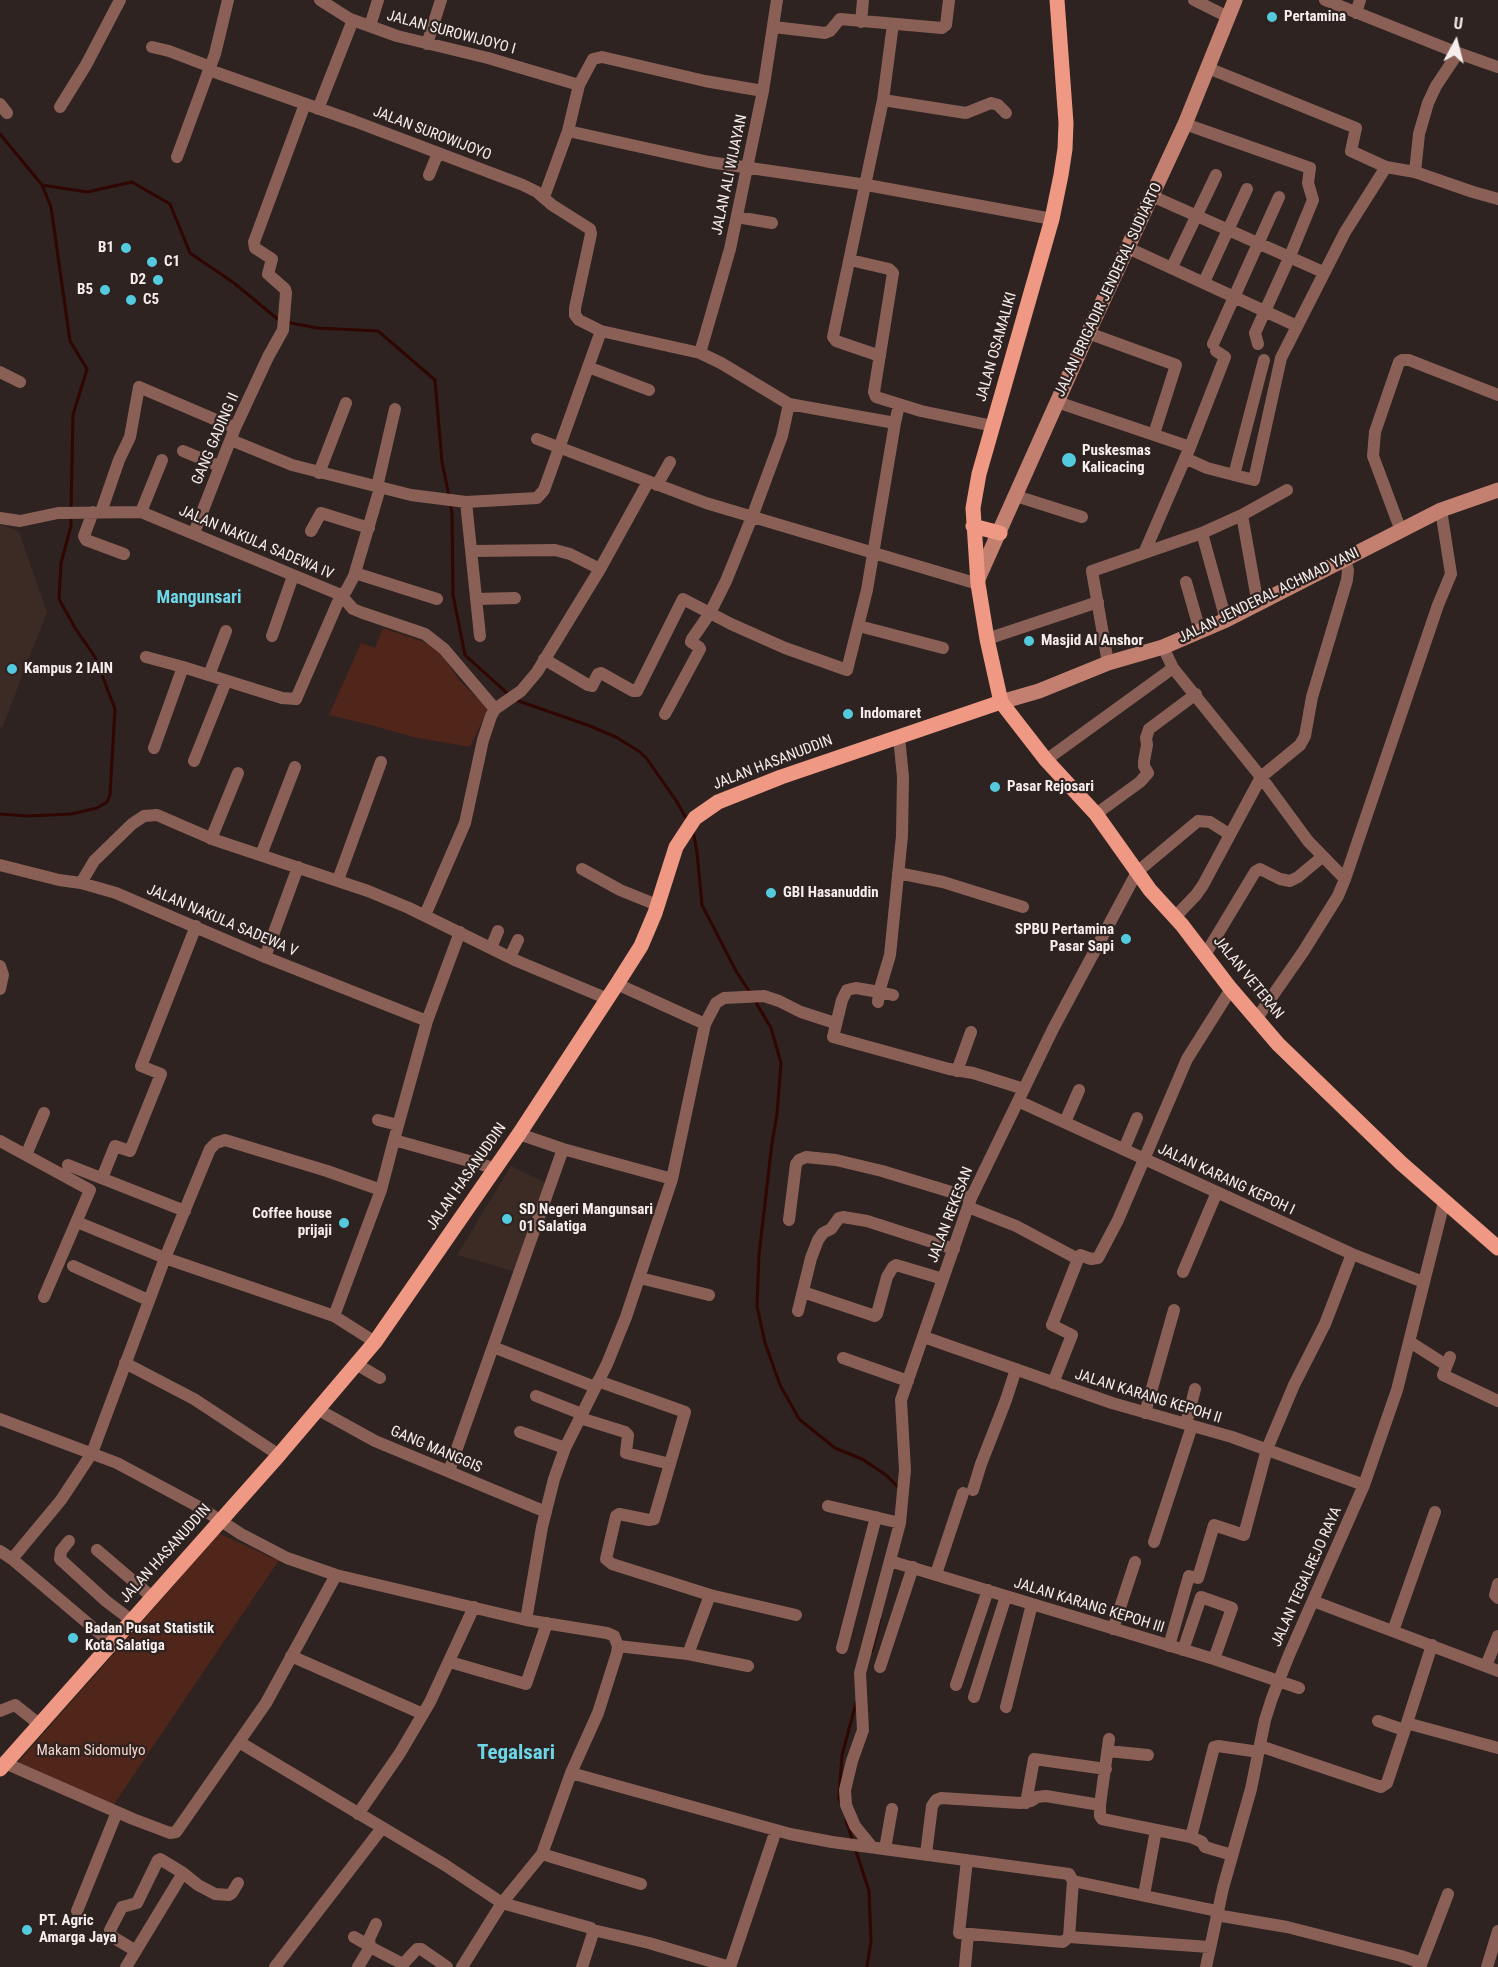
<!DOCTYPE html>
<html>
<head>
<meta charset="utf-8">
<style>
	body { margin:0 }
	#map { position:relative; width:1498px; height:1967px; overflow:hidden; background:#2e2320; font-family:"Roboto Condensed",sans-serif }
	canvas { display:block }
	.north { position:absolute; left:1426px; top:12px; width:60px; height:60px; -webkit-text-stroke:4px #2e2320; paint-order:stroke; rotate:7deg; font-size:16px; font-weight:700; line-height:24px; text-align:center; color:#f6eeec }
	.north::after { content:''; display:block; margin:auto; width:21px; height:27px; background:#f6eeec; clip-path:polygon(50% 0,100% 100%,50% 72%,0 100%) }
</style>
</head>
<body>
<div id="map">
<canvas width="1498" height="1967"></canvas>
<div class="north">U</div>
</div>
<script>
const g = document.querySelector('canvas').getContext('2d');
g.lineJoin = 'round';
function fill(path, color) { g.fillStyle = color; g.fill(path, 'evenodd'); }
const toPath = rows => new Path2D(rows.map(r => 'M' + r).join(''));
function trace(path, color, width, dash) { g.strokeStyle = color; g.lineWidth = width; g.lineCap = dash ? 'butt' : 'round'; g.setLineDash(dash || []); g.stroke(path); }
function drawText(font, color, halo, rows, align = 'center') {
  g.font = font + ' "Roboto Condensed",sans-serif'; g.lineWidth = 4.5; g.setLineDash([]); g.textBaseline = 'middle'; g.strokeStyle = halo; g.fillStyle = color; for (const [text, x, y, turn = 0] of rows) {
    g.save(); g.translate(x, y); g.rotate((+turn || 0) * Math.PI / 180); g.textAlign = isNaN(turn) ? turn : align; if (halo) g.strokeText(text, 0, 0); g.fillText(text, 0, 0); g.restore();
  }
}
fill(toPath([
	[0,524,19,532,47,612,2,728,0,727],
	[511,1166,548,1184,516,1272,457,1255]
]), '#3c2a25');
fill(toPath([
	[383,628,429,644,439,650,459,680,488,709,470,747,413,737,375,726,329,715,361,643,375,648],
	[214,1531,270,1557,279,1560,110,1810,14,1767,177,1582]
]), '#50251a');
trace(toPath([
	[0,134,42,185,87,192,132,182,170,204,190,253,234,283,280,321],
	[42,185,51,207,70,341,87,369,73,415,71,509],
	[286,322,317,328,378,331,435,380,442,462,449,496],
	[450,502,452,513,453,595,465,655,508,694],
	[516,700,590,726,616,737,640,752,647,759,677,802,687,820],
	[0,814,28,816,71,814,97,808,107,802,110,795,115,709,95,657,75,628,59,599,61,563,71,526,71,516],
	[693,831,697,852,702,905,736,971,751,994],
	[754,999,771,1028,781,1063,777,1114,772,1143,759,1254,757,1306,765,1343,780,1385,799,1419,835,1448,862,1459,886,1475,898,1487],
	[872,1651,880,1619],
	[840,1802,839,1798,842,1755,856,1703],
	[846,1820,853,1842],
	[855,1848,869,1891,871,1941,867,1967]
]), '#2f0601', 3);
trace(toPath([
	[228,0,215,54,209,70,354,121,523,185,537,192,552,205,590,229,591,234,575,308,575,315,579,320,601,331,700,353,721,363,789,404,895,423,899,405],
	[320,0,350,19,397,36,488,58,579,85],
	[1194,0,1228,17],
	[1325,0,1458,53,1498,67],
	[1356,13,1360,0],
	[861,22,863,0],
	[370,26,378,0],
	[774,27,825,33,830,31,840,19,942,28,946,25,949,0],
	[427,44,441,0],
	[152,47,169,51,211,67],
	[1458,53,1436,86,1428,103,1419,134,1415,172,1473,192,1498,199],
	[1208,68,1356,128,1351,151,1386,167],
	[883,100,966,113,991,103,998,105,1006,113],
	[0,104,7,113],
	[60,107,86,65,120,0],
	[318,109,353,20],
	[1185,124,1310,168,1308,183,1313,200,1290,256,1255,333,1258,344],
	[568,131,709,162,867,185,1052,219],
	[177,157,209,70],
	[429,175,438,153],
	[1152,196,1323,272],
	[544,197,568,131,579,85,593,59,602,57,705,81,763,91],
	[737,217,772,223],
	[1128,248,1297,326],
	[850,260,889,269,893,273,874,392,876,397,921,411,993,426],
	[1172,267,1216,175],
	[1204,282,1247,189],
	[1088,333,1176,365,1154,434],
	[1213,344,1279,197],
	[700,353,730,249,739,206,763,91,777,0],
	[880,356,836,341,833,337,883,100,893,24],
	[588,367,649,390],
	[0,372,20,382],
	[1057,402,1190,447],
	[537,439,706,503,978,584],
	[231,440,292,465,411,495,466,502,537,498,544,490,601,331],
	[183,451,219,466],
	[1185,458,1207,468,1234,475,1264,360],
	[319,473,346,403],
	[1234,475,1254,480,1281,358,1345,232,1386,167,1415,172],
	[657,485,670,462],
	[377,487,395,409],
	[1016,496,1082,517],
	[466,502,480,636],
	[93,512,84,536,86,540,124,554],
	[101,512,119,460,130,437,139,387,235,428],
	[141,512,162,460],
	[0,518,20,521,58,513,141,512,341,595,353,609,363,613,425,634,444,649,495,709],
	[311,531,321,513,369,528],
	[1401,531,1373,456,1375,432,1399,362,1402,360,1409,360,1498,395],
	[194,533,235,428,268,357,283,330,286,293,285,289,268,274,272,259,255,248,254,242,305,104],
	[1202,533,1226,620],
	[472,551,555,550,570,554,600,569],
	[1145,551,1190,447,1225,357,1216,351],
	[355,573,437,599],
	[1186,582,1200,631],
	[476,599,515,598],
	[1258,605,1242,515,1287,490],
	[859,626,943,648],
	[272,636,293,576],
	[987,639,1098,602],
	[1163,647,1173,668,1261,777,1308,841,1345,879],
	[146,657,183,667],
	[544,659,588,685,592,686,598,674,601,673,633,691,637,691,683,599,731,624,785,648,847,670,867,590,895,423],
	[1108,663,1092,571,1202,533,1242,515],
	[209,675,226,631],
	[665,714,700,649,699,647,691,642,692,639,710,613,726,581,752,517,782,436,789,404],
	[899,737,903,777,902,836,890,955,879,992,856,988,847,990,842,1000,833,1037,949,1069,973,1073,1024,1089],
	[154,748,183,667,282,698,296,699,341,595,346,591,354,576,380,488],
	[1046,760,1173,668],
	[194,761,226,681],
	[1096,814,1140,782,1148,773,1144,766,1144,761,1147,745,1146,738,1149,729,1196,694],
	[211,839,238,773],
	[261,855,295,767],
	[0,865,59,880,81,883,116,893,265,957,427,1021],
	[582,869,620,890,657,905],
	[898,873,943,882,1023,907],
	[338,880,381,762],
	[81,883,94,861,132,824,144,816,157,815,215,840,368,891,409,908,517,961,608,999],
	[425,915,465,823,483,740,491,716,495,709,521,691,537,672,600,569,648,482],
	[1175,917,1196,895,1203,885,1261,777,1300,745,1305,736,1312,697,1347,580,1348,570,1345,560],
	[491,948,498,931],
	[1205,955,1255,872,1260,869,1280,879,1290,881,1298,877,1322,857],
	[265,957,298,867],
	[510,957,518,940],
	[0,966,3,975,0,989],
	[617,984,705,1024],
	[878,1002,879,992,893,995],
	[1257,1018,1303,952,1338,896,1345,879,1438,605,1451,574,1441,510],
	[957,1071,971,1032],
	[1018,1101,1352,1254,1423,1282],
	[378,1120,398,1125],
	[1065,1122,1079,1090],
	[519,1134,563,1149,672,1179],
	[394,1140,427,1021,460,932],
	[0,1141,90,1190,44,1297],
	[1124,1149,1137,1118],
	[26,1155,44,1113],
	[68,1165,185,1211],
	[102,1178,115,1146,130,1151,161,1074,141,1066,196,926],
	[968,1207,1016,1226,1078,1259,1080,1255,1091,1259,1098,1258,1118,1220,1187,1059,1231,989],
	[789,1220,796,1164,799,1160,806,1157,836,1160,882,1171,971,1198],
	[77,1222,165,1258,210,1149,216,1143,225,1140,327,1171,381,1190],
	[73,1266,148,1300],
	[1183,1272,1217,1192],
	[640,1278,709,1295],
	[803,1292,875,1316,877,1314,887,1277,893,1267,896,1265,943,1279],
	[798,1311,811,1258,818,1240,823,1233,831,1229,839,1218,843,1217,867,1221,954,1249],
	[334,1316,375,1342],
	[924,1337,1112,1403,1232,1437,1364,1485],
	[1410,1342,1446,1365],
	[493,1347,595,1387],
	[1450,1357,1443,1375,1498,1401],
	[843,1358,908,1381],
	[125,1363,194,1399,279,1455],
	[356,1364,380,1378],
	[598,1381,685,1412,654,1519,649,1520,619,1514,616,1516,606,1559,612,1564,710,1595],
	[1053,1383,1072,1335,1052,1325,1078,1259],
	[536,1396,582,1414],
	[317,1409,375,1441,546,1512],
	[1145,1413,1174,1310],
	[580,1418,625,1432,628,1435,626,1453,670,1464],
	[0,1419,117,1463,201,1508,241,1534,287,1558,336,1575,526,1620,607,1633,614,1636,618,1646,617,1653,598,1713,571,1773,542,1854,502,1903,462,1967],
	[1186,1424,1195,1389],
	[520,1432,565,1448],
	[449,1471,563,1149],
	[973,1490,981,1464,1006,1400,1016,1369],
	[828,1506,900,1523],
	[69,1541,61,1551,60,1559,106,1601,131,1620],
	[1154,1542,1192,1426],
	[97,1550,152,1597],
	[0,1551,12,1559],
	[890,1561,1214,1659,1299,1688],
	[936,1574,963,1493],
	[1498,1584,1495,1595,1498,1598],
	[1313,1601,1498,1671],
	[526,1620,542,1527,554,1479,565,1448,607,1364,626,1317,672,1179,705,1024,716,1003,724,998,764,996,779,1001,801,1012,835,1023],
	[1113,1629,1135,1562],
	[1393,1631,1435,1512],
	[111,1643,12,1559,61,1500,92,1453,165,1258,334,1316,381,1190,394,1140,494,1168],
	[618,1646,688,1654,710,1595,796,1615],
	[1169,1646,1189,1576,1198,1578,1214,1525,1244,1535,1267,1449,1294,1385,1325,1324,1352,1254],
	[842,1648,876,1517],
	[1183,1650,1201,1597,1232,1608,1214,1659],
	[688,1654,748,1666],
	[291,1656,423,1714],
	[450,1662,526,1684,547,1623],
	[1486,1666,1498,1636],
	[880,1667,913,1567],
	[956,1685,988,1590],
	[974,1697,1006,1596],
	[1006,1707,1032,1604],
	[0,1711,15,1705,39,1724],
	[1378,1721,1404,1730],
	[1406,1726,1432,1645],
	[1109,1739,1100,1805,1100,1816,1102,1819,1191,1837,1202,1842,1205,1847,1232,1855],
	[239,1742,445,1865,502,1903,591,1928,593,1933,582,1967],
	[1260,1746,1381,1787,1387,1783,1406,1726,1410,1724,1498,1748],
	[1108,1751,1148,1755],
	[5,1763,133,1819,170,1833,176,1832,266,1703,336,1575],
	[571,1773,790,1834,832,1842,1069,1874,1073,1881,1069,1937,1209,1947],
	[1026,1803,1034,1759,1106,1769],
	[358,1814,400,1753,430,1702,474,1607],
	[1191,1837,1214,1747,1218,1746,1259,1752],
	[872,1847,855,1826,846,1805,845,1790,852,1761,863,1730,860,1673,900,1523,905,1470,901,1400,971,1198,1053,1029,1137,872,1198,821,1210,822,1229,834],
	[885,1849,892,1809],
	[542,1854,641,1884],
	[926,1854,932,1806,936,1800,941,1798,1020,1803,1031,1801,1037,1797,1046,1796,1100,1805],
	[967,1860,959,1933,1063,1942,1069,1937],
	[1073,1881,1217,1911],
	[1144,1895,1156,1830],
	[77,1911,117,1812],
	[1216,1915,1287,1927,1401,1956,1416,1961,1420,1967],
	[376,1924,369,1939,370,1947,403,1964,417,1949,421,1949,447,1967],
	[593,1930,649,1943,730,1967],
	[354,1937,368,1945],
	[136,1951,111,1936,110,1930,122,1907,137,1903,158,1860,160,1859,183,1873,198,1885,215,1894,229,1895,232,1893,238,1883],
	[126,1967,183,1873],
	[275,1967,382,1828],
	[358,1967,370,1947],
	[730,1967,776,1830],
	[965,1967,968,1934],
	[1206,1967,1223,1888,1251,1789,1265,1720,1272,1698,1289,1655,1364,1485,1397,1390,1444,1202],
	[1420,1967,1448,1894],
	[1487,1967,1498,1931]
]), '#8a6056', 12);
trace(toPath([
	[978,579,1088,333,1185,124,1235,0],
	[1001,702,1039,691,1108,663,1163,647,1226,620,1441,510,1498,490]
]), '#c38070', 15);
trace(toPath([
	[1057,0,1066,123,1065,149,1061,175,1052,219,979,474,973,508,978,584,987,639,1001,702,1046,760,1096,814,1150,890,1182,925,1230,988,1278,1044,1401,1163,1498,1248],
	[973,526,1000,533],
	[0,1769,279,1455,375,1342,519,1134,617,984,641,946,655,913,676,847,695,818,718,802,781,777,1001,702]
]), '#ef9883', 15);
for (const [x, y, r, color] of [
	[1272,17,6,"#54cade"],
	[126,248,6,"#54cade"],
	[152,262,6,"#54cade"],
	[158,280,6,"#54cade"],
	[105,290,6,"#54cade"],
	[131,300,6,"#54cade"],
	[1069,460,8,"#54cade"],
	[1029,641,6,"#54cade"],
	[12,669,6,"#54cade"],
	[848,714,6,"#54cade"],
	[995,787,6,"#54cade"],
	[771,893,6,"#54cade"],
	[1126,939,6,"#54cade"],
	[507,1219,6,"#54cade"],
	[344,1223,6,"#54cade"],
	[73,1638,6,"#54cade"],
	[27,1930,6,"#54cade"]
]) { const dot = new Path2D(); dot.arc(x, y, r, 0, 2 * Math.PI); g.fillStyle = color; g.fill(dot); trace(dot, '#2e2320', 2); }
drawText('bold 15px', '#f6eeec', '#2e2320', [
	["Pertamina",1284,17],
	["B1",114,248,"right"],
	["C1",164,262],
	["D2",146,280,"right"],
	["B5",93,290,"right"],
	["C5",143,300],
	["Puskesmas",1082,451],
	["Kalicacing",1082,468],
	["Masjid Al Anshor",1041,641],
	["Kampus 2 IAIN",24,669],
	["Indomaret",860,714],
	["Pasar Rejosari",1007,787],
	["GBI Hasanuddin",783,893],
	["SPBU Pertamina",1114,930,"right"],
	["Pasar Sapi",1114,947,"right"],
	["SD Negeri Mangunsari",519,1210],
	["01 Salatiga",519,1227],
	["Coffee house",332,1214,"right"],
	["prijaji",332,1231,"right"],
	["Badan Pusat Statistik",85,1629],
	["Kota Salatiga",85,1646],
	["PT. Agric",39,1921],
	["Amarga Jaya",39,1938]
], 'left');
drawText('15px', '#f6eeec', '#2e2320', [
	["JALAN SUROWIJOYO I",451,33,15],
	["JALAN SUROWIJOYO",432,134,21],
	["JALAN ALI WIJAYAN",730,175,-78],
	["JALAN BRIGADIR JENDERAL SUDIARTO",1109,290,-65],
	["JALAN OSAMALIKI",997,347,-74],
	["GANG GADING II",216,439,-67],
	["JALAN NAKULA SADEWA IV",256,543,23],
	["JALAN JENDERAL ACHMAD YANI",1269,596,-26],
	["JALAN HASANUDDIN",773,763,-21],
	["JALAN NAKULA SADEWA V",222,921,23],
	["JALAN VETERAN",1248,978,51],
	["JALAN HASANUDDIN",467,1177,-55],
	["JALAN KARANG KEPOH I",1226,1180,25],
	["JALAN REKESAN",951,1215,-69],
	["JALAN KARANG KEPOH II",1148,1397,17],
	["GANG MANGGIS",436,1450,23],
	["JALAN HASANUDDIN",166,1554,-48],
	["JALAN TEGALREJO RAYA",1307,1577,-66],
	["JALAN KARANG KEPOH III",1089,1606,17]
]);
drawText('15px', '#f5d4cc', '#2e2320', [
	["Makam Sidomulyo",91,1751]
]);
drawText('bold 18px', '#6dd6e8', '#2e2320', [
	["Mangunsari",199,598]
]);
drawText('bold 21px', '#6dd6e8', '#2e2320', [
	["Tegalsari",516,1754]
]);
</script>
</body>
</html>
